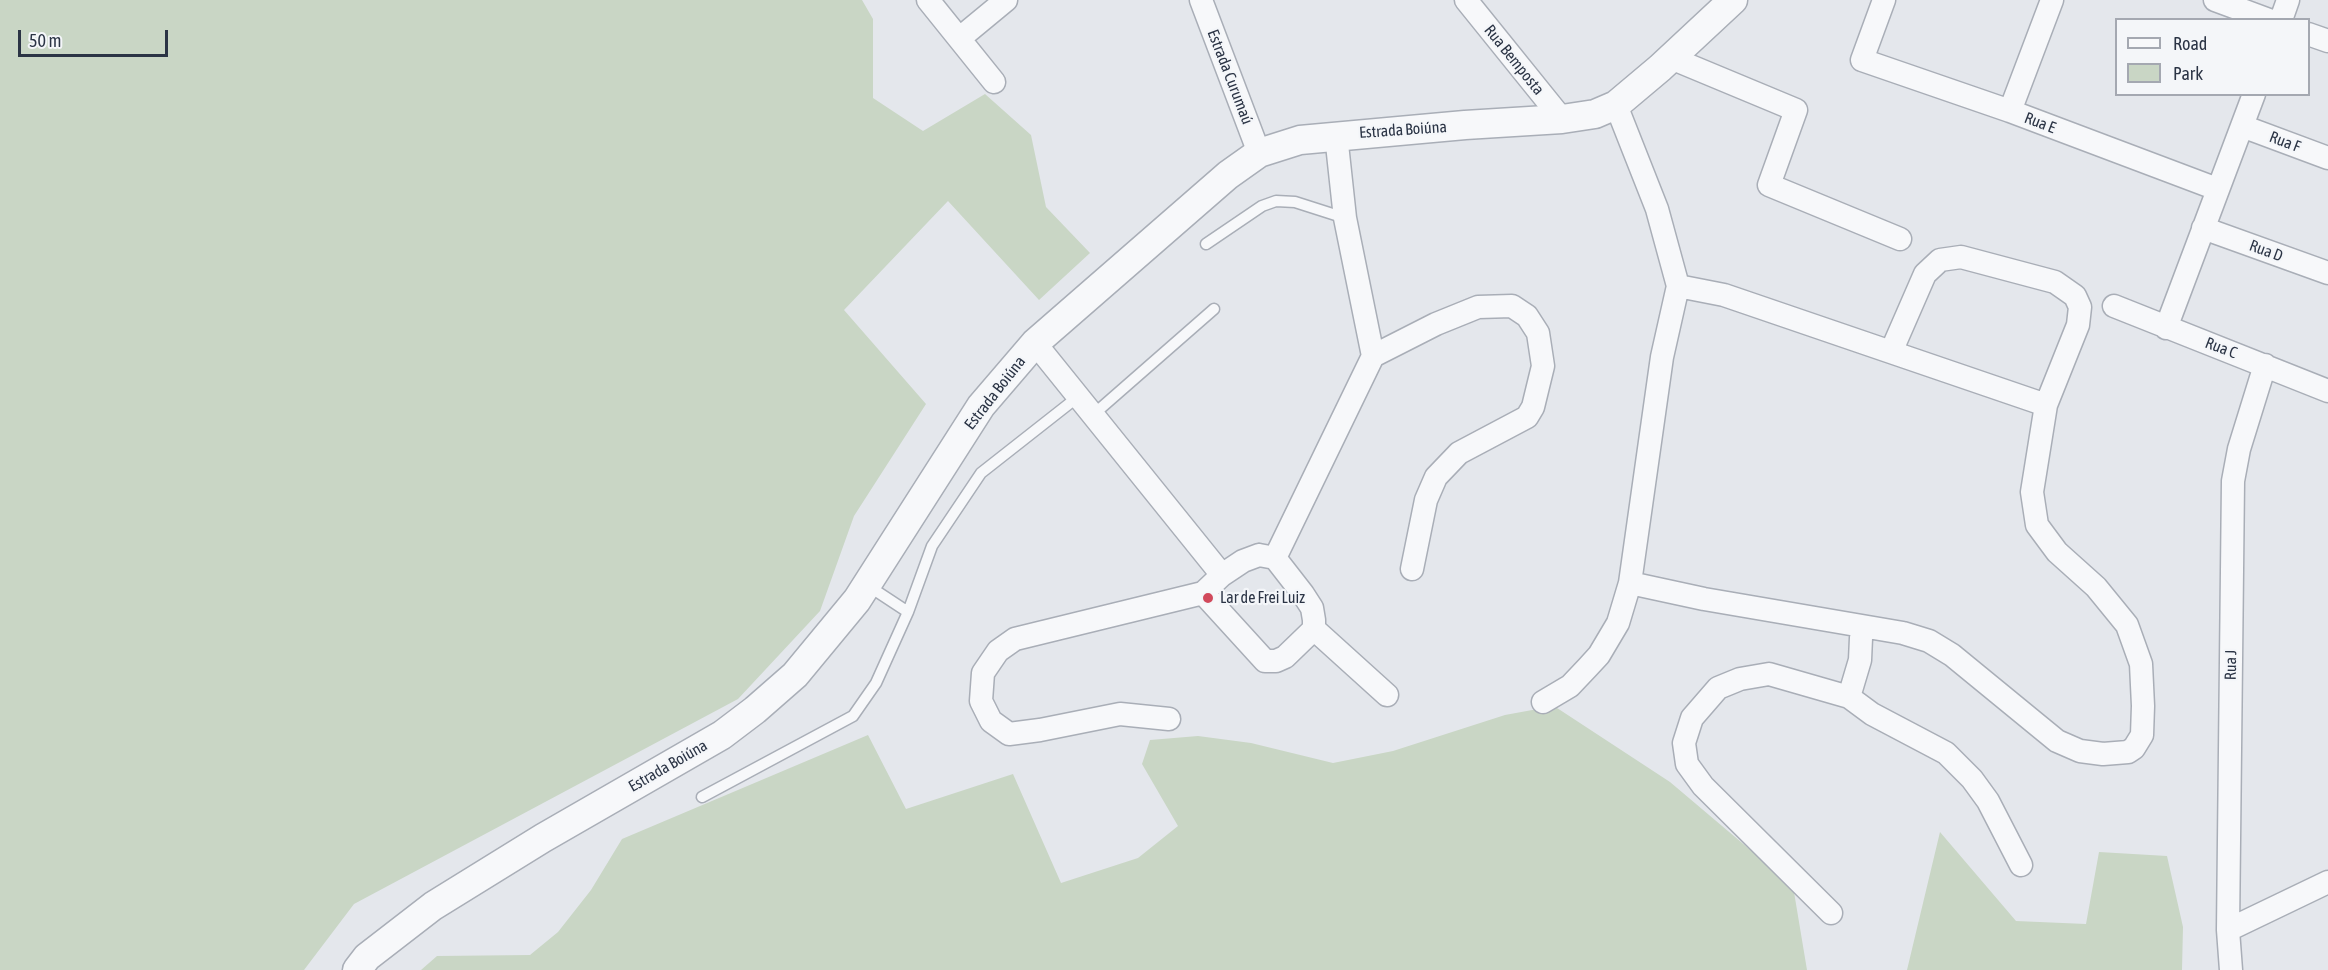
<!DOCTYPE html>
<html>
<head>
<meta charset="utf-8">
<style>
	body { margin:0 }
	#map { position:relative; width:2328px; height:970px; overflow:hidden; background:#e4e7ec; font-family:"Asap Condensed",sans-serif }
	canvas { display:block }
	.legend { position:absolute; left:2115px; top:18px; width:195px; height:78px; box-sizing:border-box; background:#f4f6f9; border:2px solid #a4a8b1; margin:0; padding:8px 10px; list-style:none; font-size:18px; color:#2b3445 }
	.legend li { display:flex; align-items:center; gap:12px; height:30px }
	.legend b { width:30px; border:2px solid #a4a8b1 }
	.scale { position:absolute; left:18px; top:30px; width:150px; height:27px; box-sizing:border-box; border:3px solid #2b3445; border-top:0; padding-left:8px; font-size:18px; line-height:21px; white-space:nowrap; color:#2b3445; -webkit-text-stroke:4px #f4f6f9; paint-order:stroke }
</style>
</head>
<body>
<div id="map">
<canvas width="2328" height="970"></canvas>
<ul class="legend">
<li><b style="height:8px;background:#f7f8fa"></b>Road</li>
<li><b style="height:16px;background:#c9d6c5"></b>Park</li>
</ul>
<div class="scale">50 m</div>
</div>
<script>
const g = document.querySelector('canvas').getContext('2d');
g.lineJoin = 'round';
function fill(path, color) { g.fillStyle = color; g.fill(path, 'evenodd'); }
const toPath = rows => new Path2D(rows.map(r => 'M' + r).join(''));
function trace(path, color, width, dash) { g.strokeStyle = color; g.lineWidth = width; g.lineCap = dash ? 'butt' : 'round'; g.setLineDash(dash || []); g.stroke(path); }
function drawText(font, color, halo, rows, align = 'center') {
  g.font = font + ' "Asap Condensed",sans-serif'; g.lineWidth = 4.5; g.setLineDash([]); g.textBaseline = 'middle'; g.strokeStyle = halo; g.fillStyle = color; for (const [text, x, y, turn = 0] of rows) {
    g.save(); g.translate(x, y); g.rotate((+turn || 0) * Math.PI / 180); g.textAlign = isNaN(turn) ? turn : align; if (halo) g.strokeText(text, 0, 0); g.fillText(text, 0, 0); g.restore();
  }
}
fill(toPath([
	[0,0,862,0,873,19,873,98,923,131,985,94,1031,135,1046,207,1090,253,1039,300,948,201,844,310,926,404,854,516,820,611,738,699,354,904,304,970,0,970],
	[1554,706,1670,782,1793,886,1807,970,421,970,437,956,530,955,558,932,591,890,622,839,868,735,906,809,1013,774,1061,883,1138,858,1178,826,1142,764,1150,740,1198,736,1251,743,1333,763,1393,751,1505,715],
	[1940,832,2016,921,2086,924,2099,852,2167,856,2183,927,2182,970,1907,970]
]), '#c9d6c5');
const service = toPath([
	[1206,244,1262,206,1276,201,1295,202,1345,218],
	[1094,414,1214,309],
	[867,585,908,612],
	[702,797,853,716,876,683,908,612,932,546,981,473,1079,396]
]);
const minor = toPath([
	[928,0,994,82],
	[1201,0,1259,153],
	[1466,0,1562,119],
	[1884,0,1862,60,2010,111,2217,189],
	[2215,0,2269,20],
	[2281,20,2288,0],
	[2308,34,2328,41],
	[960,38,1006,0],
	[1671,58,1796,110,1769,185,1900,239],
	[1616,105,1657,209,1678,286,1724,295,2046,405],
	[2010,111,2052,0],
	[2242,126,2328,158],
	[2203,228,2328,273],
	[2114,306,2328,391],
	[2166,328,2254,94],
	[1035,343,1222,575],
	[1373,356,1436,324,1478,307,1512,306,1527,316,1538,333,1543,366,1533,407,1527,417,1459,453,1436,477,1426,500,1412,569],
	[1259,555,1275,558,1303,594,1312,608,1314,620,1314,629,1285,657,1276,661,1265,661,1203,593,1222,575,1243,561,1259,555],
	[1275,558,1373,356,1345,218,1336,135],
	[1630,583,1704,599,1903,633,1929,641,1952,655,2057,741,2080,751,2103,754,2128,752,2134,748,2142,735,2143,706,2141,664,2127,625,2096,587,2057,552,2037,525,2032,492,2046,405,2078,325,2080,307,2075,296,2055,282,1961,257,1940,260,1925,274,1891,352],
	[1863,628,1861,638,1860,660,1849,697,1872,714,1946,753,1972,779,1988,801,2021,865],
	[1314,629,1387,695],
	[1543,702,1570,686,1588,667,1599,655,1618,623,1630,583,1662,357,1678,286],
	[1169,719,1120,714,1040,730,1009,734,991,721,981,701,983,673,998,651,1015,639,1203,593],
	[1831,913,1703,786,1687,764,1684,743,1692,718,1718,688,1740,679,1769,674,1849,697],
	[2228,930,2328,882],
	[2231,970,2228,930,2233,481,2239,449,2265,365]
]);
const tertiary = toPath([
	[357,970,367,957,433,906,543,838,722,735,755,710,795,675,857,600,981,406,1035,343,1228,175,1259,153,1300,140,1465,125,1562,119,1595,114,1616,105,1660,68,1733,0]
]);
trace(service, '#a9aeb7', 13);
trace(minor, '#a9aeb7', 25);
trace(tertiary, '#a9aeb7', 31);
trace(service, '#f7f8fa', 10);
trace(minor, '#f7f8fa', 22);
trace(tertiary, '#f7f8fa', 28);
for (const [x, y, r, color] of [
	[1208,598,6,"#d1495b"]
]) { const dot = new Path2D(); dot.arc(x, y, r, 0, 2 * Math.PI); g.fillStyle = color; g.fill(dot); trace(dot, '#f4f6f9', 2); }
drawText('16px', '#2b3445', '#f4f6f9', [
	["Rua Bemposta",1514,60,51],
	["Estrada Curumaú",1230,77,69],
	["Rua E",2040,123,21],
	["Estrada Boiúna",1403,130,-4],
	["Rua F",2285,142,21],
	["Rua D",2266,251,20],
	["Rua C",2221,348,21],
	["Estrada Boiúna",995,393,-52],
	["Rua J",2231,665,-89],
	["Estrada Boiúna",668,766,-30]
]);
drawText('16px', '#2b3445', '#f4f6f9', [
	["Lar de Frei Luiz",1220,598]
], 'left');
</script>
</body>
</html>
